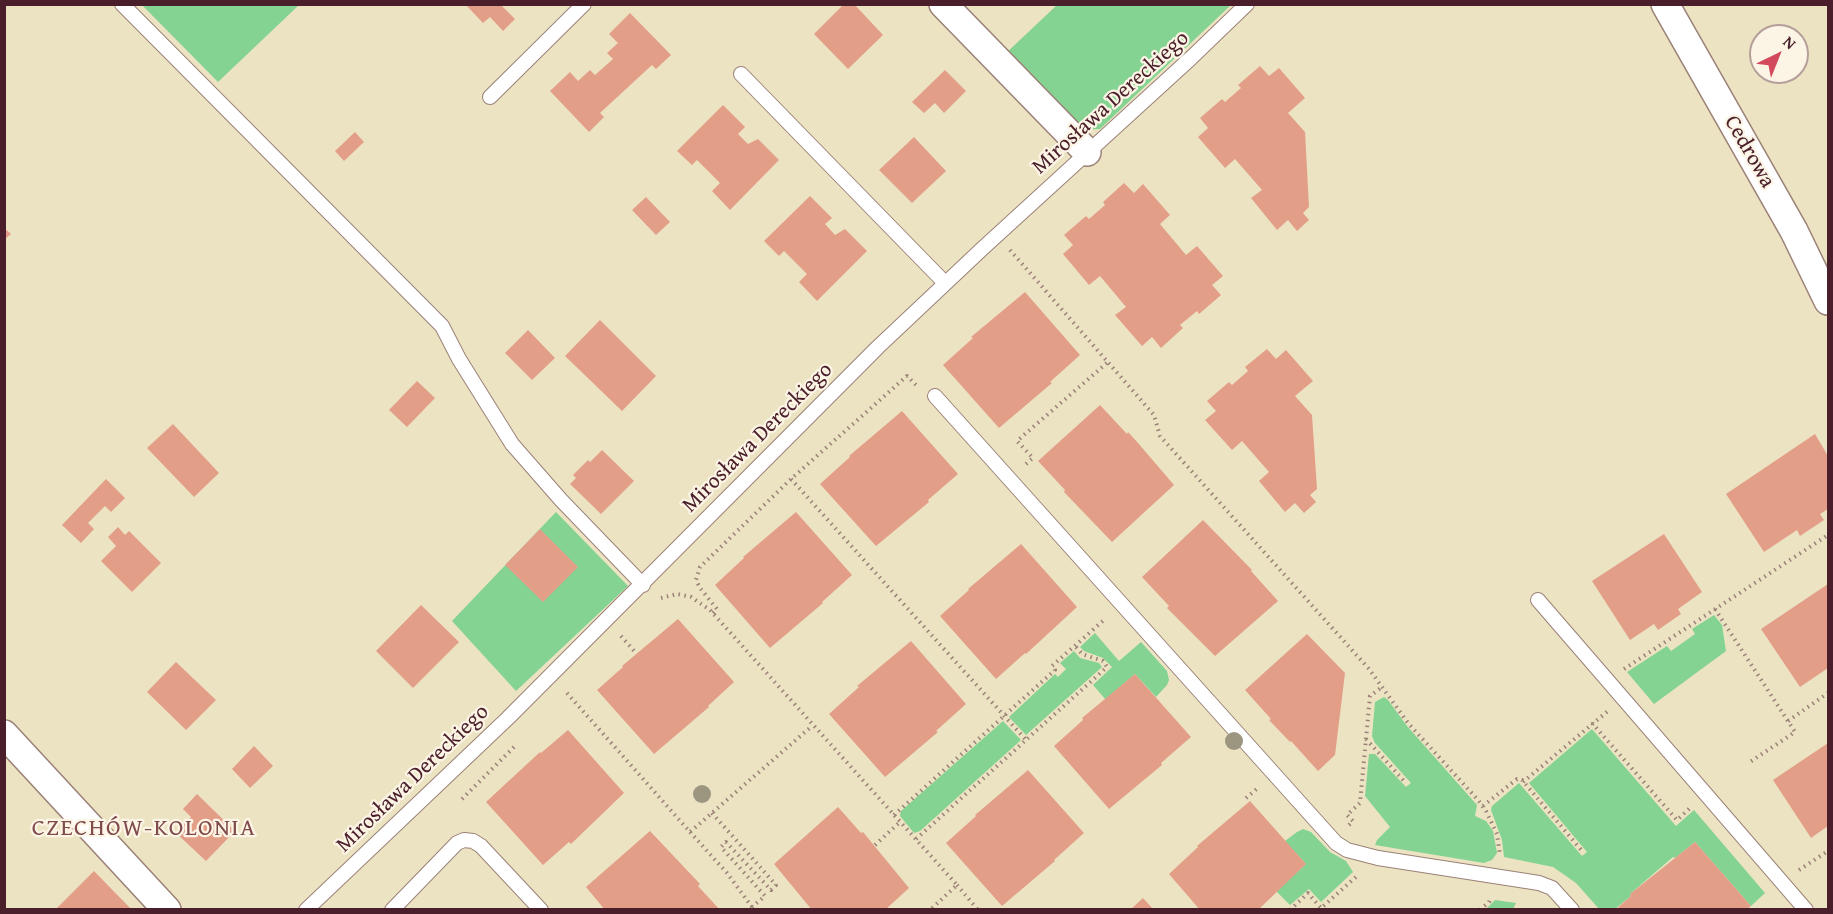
<!DOCTYPE html>
<html>
<head>
<meta charset="utf-8">
<style>
	body { margin:0 }
	#map { position:relative; width:1833px; height:914px; overflow:hidden; background:#ece3c3; font-family:"Gentium Book Plus",serif }
	canvas { display:block }
	.frame { position:absolute; inset:0; border:6px solid #4a1f2b; pointer-events:none }
	.north { position:absolute; left:1749px; top:24px; width:60px; height:60px; box-sizing:border-box; background:#fcf5e5; border:2px solid #b59f9b; border-radius:50%; rotate:43deg; font-size:16px; font-weight:700; line-height:24px; text-align:center; color:#4a1f2b }
	.north::after { content:''; display:block; margin:auto; width:21px; height:27px; background:#d1495b; clip-path:polygon(50% 0,100% 100%,50% 72%,0 100%) }
</style>
</head>
<body>
<div id="map">
<canvas width="1833" height="914"></canvas>
<div class="frame"></div>
<div class="north">N</div>
</div>
<script>
const g = document.querySelector('canvas').getContext('2d');
g.lineJoin = 'round';
function fill(path, color) { g.fillStyle = color; g.fill(path, 'evenodd'); }
const toPath = rows => new Path2D(rows.map(r => 'M' + r).join(''));
function trace(path, color, width, dash) { g.strokeStyle = color; g.lineWidth = width; g.lineCap = dash ? 'butt' : 'round'; g.setLineDash(dash || []); g.stroke(path); }
function drawText(font, color, halo, rows, align = 'center') {
  g.font = font + ' "Gentium Book Plus",serif'; g.lineWidth = 4.5; g.setLineDash([]); g.textBaseline = 'middle'; g.strokeStyle = halo; g.fillStyle = color; for (const [text, x, y, turn = 0] of rows) {
    g.save(); g.translate(x, y); g.rotate((+turn || 0) * Math.PI / 180); g.textAlign = isNaN(turn) ? turn : align; if (halo) g.strokeText(text, 0, 0); g.fillText(text, 0, 0); g.restore();
  }
}
fill(toPath([
	[142,5,299,5,218,82],
	[1057,5,1231,5,1100,129,1077,130,1004,55],
	[556,512,628,586,516,691,452,621],
	[1714,615,1722,625,1726,651,1654,704,1627,672,1667,646,1671,651,1695,634,1692,629],
	[1095,633,1119,661,1141,642,1167,671,1169,680,1167,685,1156,697,1135,674,1106,700,1093,685,1112,667,1103,658,1084,651,1080,647],
	[1074,651,1080,658,1099,663,1102,667,1026,735,1009,717,1055,674,1058,677,1066,669,1060,663],
	[1384,697,1388,700,1407,726,1477,805,1475,816,1486,821,1493,831,1497,853,1492,860,1484,863,1375,845,1377,840,1390,827,1365,796,1369,754,1375,754,1406,787,1411,783,1375,743,1372,736,1375,702],
	[1003,721,1021,740,920,831,914,833,900,816,901,811],
	[1592,729,1676,826,1694,810,1765,893,1751,906,1695,842,1675,858,1673,857,1630,894,1631,896,1615,909,1599,909,1576,883,1553,867,1504,857,1502,840,1491,810,1492,806,1519,783,1582,856,1587,852,1529,783],
	[1303,829,1311,832,1330,852,1346,861,1353,872,1321,902,1309,889,1290,905,1276,891,1306,864,1285,841,1297,832],
	[1495,900,1516,903,1513,909,1486,909]
]), '#84d392');
fill(toPath([
	[465,4,503,4,502,6,515,19,503,31,490,17,483,23],
	[844,4,854,4,883,35,848,69,814,34],
	[630,13,671,55,656,69,652,65,600,113,604,117,589,132,550,91,570,72,578,81,590,70,595,75,613,59,607,53,618,43,609,34],
	[1260,66,1269,76,1279,68,1305,98,1288,113,1305,132,1309,207,1303,213,1309,220,1297,231,1288,220,1277,230,1251,198,1262,190,1235,159,1225,168,1198,137,1208,128,1200,118,1222,99,1225,102,1241,88,1238,85],
	[945,70,966,91,944,113,935,103,924,113,912,102],
	[723,105,745,127,738,134,748,144,758,139,779,160,730,210,712,191,720,183,697,160,692,165,677,151],
	[355,132,364,142,344,161,335,151],
	[914,137,946,171,912,203,879,170],
	[1124,183,1134,193,1143,184,1170,215,1160,224,1186,255,1197,246,1223,276,1212,285,1221,295,1199,314,1197,311,1180,325,1183,328,1161,348,1152,337,1142,346,1115,315,1126,307,1100,276,1089,285,1063,254,1073,245,1064,235,1086,216,1089,219,1105,205,1103,202],
	[810,196,832,218,825,224,835,235,845,229,867,251,817,301,799,282,807,274,784,251,779,256,764,241],
	[646,197,670,222,656,235,632,210],
	[4,228,11,234,4,240],
	[1025,292,1080,355,1050,382,1052,383,999,428,943,365,973,338,971,337],
	[600,320,656,376,622,411,565,356],
	[528,330,555,358,532,380,505,353],
	[1267,349,1276,359,1286,350,1313,381,1295,396,1312,415,1317,489,1310,495,1316,502,1304,513,1295,503,1285,512,1259,481,1269,472,1242,441,1232,450,1205,420,1216,411,1207,401,1229,382,1232,385,1248,371,1245,367],
	[417,381,435,398,407,427,389,410],
	[1100,405,1127,434,1128,432,1138,443,1174,485,1112,542,1064,492,1065,490,1038,461],
	[902,411,958,474,928,500,929,502,876,546,820,484,850,457,849,456],
	[173,424,219,473,194,497,147,448],
	[1815,434,1828,456,1828,509,1820,514,1824,520,1800,536,1797,530,1764,552,1726,494],
	[602,450,634,481,601,514,570,484,576,478,573,475,588,460,590,462],
	[106,479,125,498,111,512,105,506,88,523,94,529,81,543,62,525],
	[796,512,852,575,822,602,823,603,770,648,715,585,744,558,743,557],
	[1203,520,1252,570,1251,571,1278,601,1215,656,1167,608,1169,606,1142,577],
	[118,527,125,535,129,531,161,563,132,592,101,561,116,546,108,537],
	[540,529,578,567,543,602,505,565],
	[1664,534,1702,592,1678,609,1681,614,1658,630,1654,624,1630,640,1592,581],
	[1021,544,1077,607,1026,654,1025,653,996,679,940,616,969,590,968,589],
	[1828,584,1828,668,1800,687,1761,629],
	[421,605,459,642,413,688,376,651],
	[678,619,734,682,708,706,709,707,654,754,597,690,623,667,622,666],
	[1307,634,1345,673,1335,755,1318,771,1291,741,1290,742,1269,720,1271,719,1245,690],
	[911,641,966,704,936,731,938,732,885,777,829,714,859,687,857,686],
	[176,662,216,700,186,730,147,692],
	[1135,674,1191,737,1161,763,1162,765,1109,809,1054,746,1083,720,1082,718],
	[568,730,624,793,571,844,569,842,543,865,486,802,540,752,541,753],
	[1828,743,1828,826,1811,838,1773,780],
	[254,746,273,766,250,788,232,769],
	[1028,770,1084,833,1054,860,1055,861,1002,906,946,843,976,816,975,815],
	[197,794,235,831,206,861,176,833,191,817,183,809],
	[1250,801,1306,864,1258,910,1200,910,1169,874,1198,847,1197,846],
	[838,807,861,833,863,832,909,888,885,910,812,910,774,864],
	[650,831,700,884,698,886,720,910,605,910,586,887],
	[1695,842,1751,906,1746,910,1615,910,1631,896,1630,894],
	[94,871,132,910,55,910],
	[1143,898,1154,910,1130,910]
]), '#e39e88');
const service = toPath([
	[122,4,442,326,459,359,512,444,561,500,643,585],
	[741,74,945,283],
	[490,97,584,4],
	[935,396,1336,843,1347,850,1378,858,1539,883,1552,888,1572,910],
	[1538,600,1806,910],
	[306,910,508,718,878,347,983,248,1191,58,1247,4],
	[392,910,457,843,464,840,473,841,481,846,541,910]
]);
const minor = toPath([
	[943,4,1087,152],
	[1665,4,1794,231,1828,301],
	[4,734,167,910]
]);
trace(service, '#9b8177', 16);
trace(minor, '#9b8177', 30);
trace(toPath([
	[1010,250,1154,415,1160,436,1369,669,1408,723,1478,800,1486,811,1497,834,1500,855],
	[1026,464,1033,458,1017,441,1108,362],
	[791,479,1026,740],
	[661,598,677,594,691,597,710,610,957,885,930,910],
	[1715,609,1795,732,1750,762],
	[713,613,717,609,700,588,696,580,700,567,791,479,907,376,917,386],
	[621,636,636,653],
	[1624,669,1828,535],
	[567,693,690,832,812,726],
	[1788,721,1828,693],
	[1592,723,1677,820,1690,808],
	[1366,739,1405,782],
	[1523,782,1608,711],
	[1246,798,1259,787],
	[462,799,517,744],
	[1483,806,1517,779,1522,780,1583,852],
	[712,813,776,885,771,890,726,842,721,847,765,896,752,907,752,910],
	[894,815,1055,670,1052,666,1105,619],
	[1349,825,1353,821,1347,815,1360,803,1370,696,1382,687],
	[690,832,727,873,752,907],
	[916,839,1107,667,1103,661,1082,654,1075,646],
	[875,845,900,822],
	[1799,870,1828,851],
	[957,885,978,910],
	[1290,910,1308,893,1321,908],
	[1319,910,1357,876],
	[1480,910,1489,902,1491,897]
]), '#9b8177', 4, [1.5, 4.5]);
trace(service, '#fff', 14);
trace(minor, '#fff', 27);
g.fillStyle = '#9c9580';
for (const [x, y] of [
	[1234,741],
	[702,794]
]) { g.beginPath(); g.arc(x, y, 9, 0, 2 * Math.PI); g.fill(); }
drawText('22px', '#4a1f2b', '#fcf5e5', [
	["Mirosława Dereckiego",1111,103,-42],
	["Cedrowa",1749,152,60],
	["Mirosława Dereckiego",758,438,-45],
	["Mirosława Dereckiego",413,779,-44]
]);
g.letterSpacing = '1.5px';
drawText('24px', '#804b4c', '#fcf5e5', [
	["CZECHÓW-KOLONIA",144,829]
]);
g.letterSpacing = '0px';
</script>
</body>
</html>
